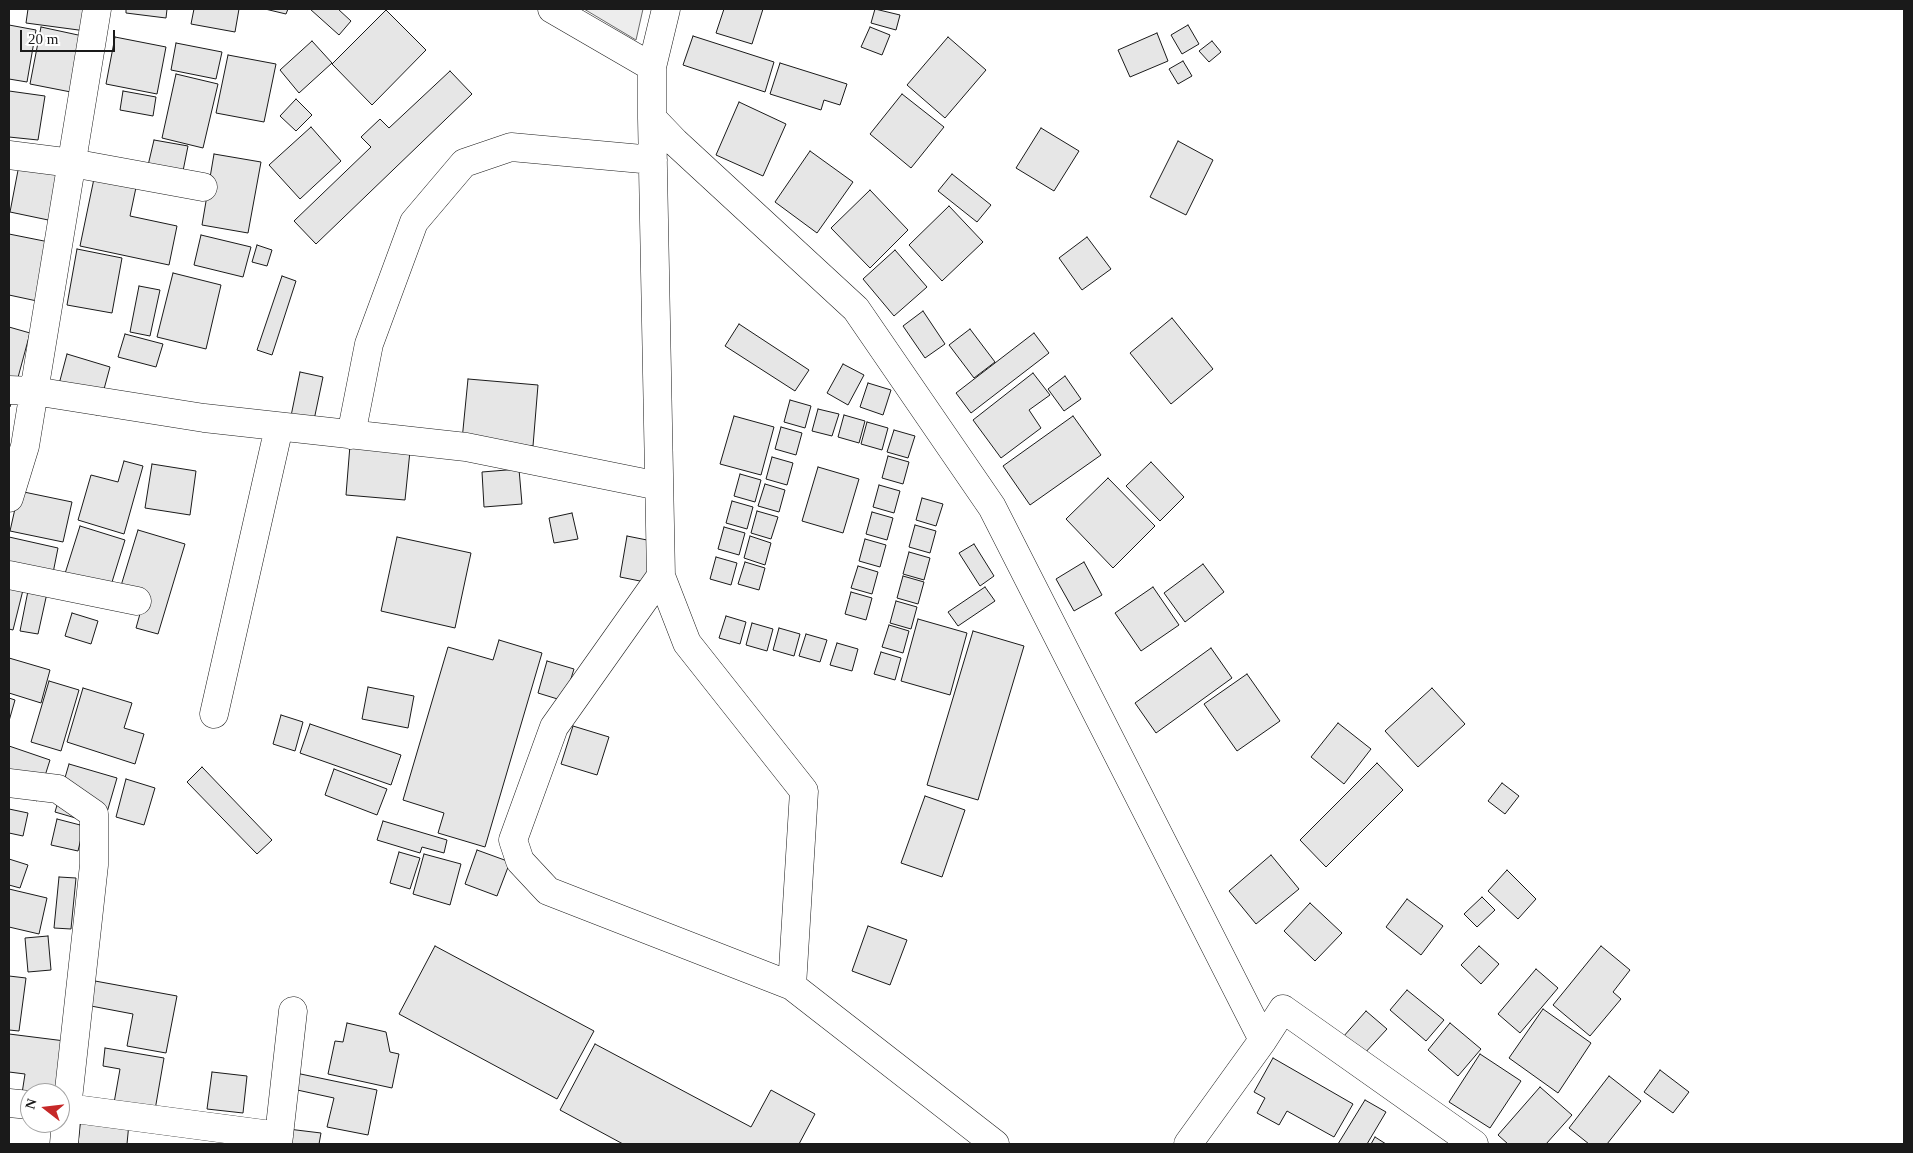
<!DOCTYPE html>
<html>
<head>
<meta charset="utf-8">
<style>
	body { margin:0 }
	#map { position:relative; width:1913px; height:1153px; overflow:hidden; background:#fff; font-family:Georgia,serif }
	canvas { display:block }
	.frame { position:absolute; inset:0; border:10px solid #1a1a1a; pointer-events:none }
	.north { position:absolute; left:20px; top:1083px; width:50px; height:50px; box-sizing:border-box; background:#fff; border:1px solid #a3a3a3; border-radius:50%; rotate:286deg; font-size:14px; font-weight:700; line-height:20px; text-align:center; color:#1a1a1a }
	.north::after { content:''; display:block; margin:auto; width:18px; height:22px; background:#c62828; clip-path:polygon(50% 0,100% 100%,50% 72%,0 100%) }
	.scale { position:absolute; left:20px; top:30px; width:95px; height:22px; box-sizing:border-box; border:2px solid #1a1a1a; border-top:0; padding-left:6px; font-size:15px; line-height:18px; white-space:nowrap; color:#1a1a1a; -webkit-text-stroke:4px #fff; paint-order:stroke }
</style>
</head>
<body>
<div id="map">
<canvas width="1913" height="1153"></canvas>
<div class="frame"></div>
<div class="north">N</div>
<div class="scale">20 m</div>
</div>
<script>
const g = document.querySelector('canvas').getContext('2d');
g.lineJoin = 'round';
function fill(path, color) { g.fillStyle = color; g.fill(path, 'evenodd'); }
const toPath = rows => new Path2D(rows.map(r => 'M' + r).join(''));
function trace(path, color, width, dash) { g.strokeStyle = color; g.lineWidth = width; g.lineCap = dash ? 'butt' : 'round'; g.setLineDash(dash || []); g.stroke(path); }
const parking = toPath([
	[584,9,643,9,636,40,584,9]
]);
fill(parking, '#ededed');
trace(parking, '#6a6a6a', 1);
const building = toPath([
	[28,9,89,9,86,31,26,23,28,9],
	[126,9,167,9,166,18,126,13,126,9],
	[194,9,239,9,235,32,191,24,194,9],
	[265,9,288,9,286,14,265,9],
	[310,9,338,9,351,21,339,35,310,9],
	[724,9,763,9,752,44,716,33,724,9],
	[875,9,900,15,896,30,871,23,875,9],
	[386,10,426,50,372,105,332,64,386,10],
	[9,25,36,30,27,82,9,79,9,25],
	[1188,25,1199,44,1182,54,1171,35,1188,25],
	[41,27,92,38,81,94,30,84,41,27],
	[870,27,890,35,882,55,861,47,870,27],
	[1157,33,1168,61,1130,77,1118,50,1157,33],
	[693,36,774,62,765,92,683,65,693,36],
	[115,37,166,47,157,94,106,84,115,37],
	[948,37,986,70,945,118,907,85,948,37],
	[312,41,332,63,299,93,280,70,312,41],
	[1212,41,1221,52,1209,62,1199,51,1212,41],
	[176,43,222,52,216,79,171,70,176,43],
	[228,55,276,64,264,122,216,113,228,55],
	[1183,61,1192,76,1178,84,1169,69,1183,61],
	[780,63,847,84,840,105,824,100,821,110,770,94,780,63],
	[450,71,472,94,316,244,294,221,371,147,361,137,380,119,389,128,450,71],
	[176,74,218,84,203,148,162,138,176,74],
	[9,91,45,96,38,140,9,137,9,91],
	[123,91,156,97,153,116,120,110,123,91],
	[902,94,944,127,911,168,870,134,902,94],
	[296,99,312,115,296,131,280,116,296,99],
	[739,102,786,124,763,176,716,155,739,102],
	[311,127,341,161,300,199,269,165,311,127],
	[1041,128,1079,151,1054,191,1016,168,1041,128],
	[154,140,188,146,181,181,146,174,154,140],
	[1178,141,1213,160,1186,215,1150,197,1178,141],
	[810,151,853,182,817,233,775,202,810,151],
	[214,154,261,162,248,233,202,225,214,154],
	[20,160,64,168,53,221,10,212,20,160],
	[96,169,138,178,130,216,177,226,169,265,80,246,96,169],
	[952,174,991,205,977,222,938,191,952,174],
	[870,190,908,230,870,268,831,228,870,190],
	[949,206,983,242,942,281,909,245,949,206],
	[9,234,49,242,37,301,9,295,9,234],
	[201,235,251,247,243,277,194,265,201,235],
	[1087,237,1111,269,1082,290,1059,258,1087,237],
	[257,245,272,250,267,266,252,262,257,245],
	[77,249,122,258,112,313,67,305,77,249],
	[895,250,927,287,894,316,863,279,895,250],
	[173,273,221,285,206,349,157,337,173,273],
	[282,276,296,281,272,355,257,350,282,276],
	[139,286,160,290,150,336,130,332,139,286],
	[923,311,945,344,925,358,903,326,923,311],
	[1172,318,1213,369,1171,404,1130,353,1172,318],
	[739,324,809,370,795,391,725,346,739,324],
	[9,327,30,333,10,407,9,406,9,327],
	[970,329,995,362,974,378,949,345,970,329],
	[1034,333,1049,353,971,413,956,393,1034,333],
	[125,334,163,344,156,367,118,357,125,334],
	[67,354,110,367,97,415,54,403,67,354],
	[843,364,864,375,848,405,827,393,843,364],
	[300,372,323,377,314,420,291,416,300,372],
	[1033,373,1050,395,1029,410,1041,428,1001,458,973,420,1033,373],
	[1065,376,1081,399,1064,411,1048,389,1065,376],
	[468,379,538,385,533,446,462,440,468,379],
	[868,383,891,390,883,415,860,407,868,383],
	[790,400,811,406,805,428,784,422,790,400],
	[818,409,839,414,832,436,812,431,818,409],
	[844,415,865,421,859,443,838,437,844,415],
	[734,416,774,427,761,475,720,464,734,416],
	[1073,416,1101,455,1030,505,1003,466,1073,416],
	[867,422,888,428,882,450,861,444,867,422],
	[781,427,802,433,796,455,775,449,781,427],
	[894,430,915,436,908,458,887,452,894,430],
	[350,445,410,451,405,500,346,495,350,445],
	[888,456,909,462,903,484,882,478,888,456],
	[772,457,793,463,787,485,766,479,772,457],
	[124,461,143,466,124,534,78,520,91,475,118,482,124,461],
	[1151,462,1184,497,1160,521,1126,486,1151,462],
	[152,464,196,471,190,515,145,508,152,464],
	[818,467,859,479,843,533,802,521,818,467],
	[519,469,522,504,484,507,482,472,519,469],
	[740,474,761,480,755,502,734,496,740,474],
	[1108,478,1155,526,1113,568,1066,519,1108,478],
	[765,484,785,490,779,512,758,506,765,484],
	[879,485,900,491,894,513,873,507,879,485],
	[19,491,72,502,63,542,10,531,19,491],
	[922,498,943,504,936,526,916,520,922,498],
	[732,501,753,507,747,529,726,523,732,501],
	[757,511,778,517,771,539,751,533,757,511],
	[872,512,893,518,887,540,866,534,872,512],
	[572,513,578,539,554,543,549,518,572,513],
	[915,525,936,531,930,553,909,547,915,525],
	[80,526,125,540,108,595,63,580,80,526],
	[724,527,745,533,739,555,718,549,724,527],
	[138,530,185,544,158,634,136,628,145,596,120,589,138,530],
	[627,536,657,542,650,583,620,577,627,536],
	[750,536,771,543,765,565,744,558,750,536],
	[9,537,58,548,51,583,9,573,9,537],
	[397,537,471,553,455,628,381,611,397,537],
	[865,539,886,545,880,567,859,561,865,539],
	[974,544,994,576,980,586,959,553,974,544],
	[909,552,930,558,924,580,903,574,909,552],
	[716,557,737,563,731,585,710,579,716,557],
	[745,562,765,568,759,590,738,584,745,562],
	[1084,562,1102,595,1074,611,1056,579,1084,562],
	[1203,564,1224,592,1185,622,1164,593,1203,564],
	[858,566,878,572,872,594,851,588,858,566],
	[903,576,924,582,918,604,897,598,903,576],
	[30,581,49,584,38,634,20,631,30,581],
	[9,586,23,590,13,630,9,629,9,586],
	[985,587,995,601,958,626,948,612,985,587],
	[1153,587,1179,625,1141,651,1115,613,1153,587],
	[851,592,872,598,866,620,845,614,851,592],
	[896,601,917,607,911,629,890,623,896,601],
	[72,613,98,621,91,644,65,636,72,613],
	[726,616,746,622,740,644,719,638,726,616],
	[918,619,967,633,950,695,901,681,918,619],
	[752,623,773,629,767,651,746,645,752,623],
	[889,625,909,631,903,653,882,647,889,625],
	[779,628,800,634,794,656,773,650,779,628],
	[973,631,1024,646,978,800,927,785,973,631],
	[806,634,827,640,820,662,799,656,806,634],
	[499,640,542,653,485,847,438,833,444,813,403,800,448,647,493,660,499,640],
	[837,643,858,649,852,671,830,665,837,643],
	[1211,648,1232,678,1156,733,1135,703,1211,648],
	[881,652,901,658,895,680,874,674,881,652],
	[9,658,50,670,41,703,9,693,9,658],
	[547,661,574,669,564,701,538,693,547,661],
	[1247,674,1280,721,1237,751,1204,704,1247,674],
	[49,681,79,690,61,751,31,742,49,681],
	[368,687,414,696,408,728,362,719,368,687],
	[83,688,132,703,124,728,144,734,135,764,67,742,83,688],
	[1432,688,1465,724,1418,767,1385,731,1432,688],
	[9,698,15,700,9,721,9,698],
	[281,715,303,722,295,751,273,744,281,715],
	[1338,723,1371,749,1344,784,1311,757,1338,723],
	[310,724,401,755,391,785,300,753,310,724],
	[573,726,609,737,597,775,561,764,573,726],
	[9,746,50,760,37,801,9,792,9,746],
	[1377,763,1403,790,1326,867,1300,840,1377,763],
	[69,764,117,778,103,826,55,812,69,764],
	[202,767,272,840,257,854,187,782,202,767],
	[334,769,387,789,377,815,325,795,334,769],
	[126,779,155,788,144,825,116,817,126,779],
	[1502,783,1519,796,1505,814,1488,801,1502,783],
	[925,796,965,810,942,877,901,863,925,796],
	[9,809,28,813,23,836,9,833,9,809],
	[57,819,84,826,78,851,51,845,57,819],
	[383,821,447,840,444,853,422,847,420,853,377,840,383,821],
	[477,850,510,862,497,896,465,884,477,850],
	[399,852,420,858,410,889,390,883,399,852],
	[424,854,461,864,450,905,413,894,424,854],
	[1271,855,1299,889,1256,924,1229,891,1271,855],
	[9,859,28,865,20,888,9,885,9,859],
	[1507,870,1536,899,1518,919,1488,891,1507,870],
	[59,877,76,878,71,929,54,928,59,877],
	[9,889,47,898,39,934,9,927,9,889],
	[1482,897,1495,910,1477,927,1464,914,1482,897],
	[1407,899,1443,926,1421,955,1386,927,1407,899],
	[1310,903,1342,933,1315,961,1284,931,1310,903],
	[868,926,907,940,890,985,852,971,868,926],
	[48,936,51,970,28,972,25,938,48,936],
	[435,946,594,1031,557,1099,399,1014,435,946],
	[1479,946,1499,964,1481,984,1461,965,1479,946],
	[1601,946,1630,970,1613,992,1621,999,1590,1036,1553,1005,1601,946],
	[1536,969,1558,988,1520,1033,1498,1014,1536,969],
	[9,976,26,978,19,1031,9,1030,9,976],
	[95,981,177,996,166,1053,127,1046,133,1014,91,1006,95,981],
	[1407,990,1444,1020,1426,1041,1390,1010,1407,990],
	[1543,1009,1591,1043,1558,1093,1509,1058,1543,1009],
	[1366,1011,1387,1029,1363,1055,1343,1037,1366,1011],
	[347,1023,386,1032,390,1052,399,1054,392,1088,328,1074,335,1041,343,1042,347,1023],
	[1450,1023,1481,1049,1458,1076,1428,1050,1450,1023],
	[9,1034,65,1041,58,1093,30,1093,21,1100,25,1074,9,1072,9,1034],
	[595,1044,751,1127,771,1090,815,1114,799,1144,623,1144,560,1110,595,1044],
	[105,1048,164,1058,155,1110,114,1103,120,1069,103,1066,105,1048],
	[1480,1054,1521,1081,1490,1128,1449,1102,1480,1054],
	[1273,1058,1353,1104,1334,1137,1287,1111,1279,1125,1257,1113,1265,1098,1254,1092,1273,1058],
	[1660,1070,1689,1092,1673,1113,1644,1092,1660,1070],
	[212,1072,247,1076,243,1113,207,1109,212,1072],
	[291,1072,377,1090,368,1135,327,1127,334,1098,288,1088,291,1072],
	[1609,1076,1641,1101,1607,1144,1589,1144,1569,1128,1609,1076],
	[1540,1087,1572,1115,1546,1144,1508,1144,1498,1135,1540,1087],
	[1365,1100,1386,1112,1367,1144,1338,1144,1365,1100],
	[81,1118,129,1123,127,1144,78,1144,81,1118],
	[288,1129,321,1133,319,1144,286,1144,288,1129],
	[1375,1137,1386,1144,1371,1144,1375,1137]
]);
fill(building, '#e6e6e6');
trace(building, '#1a1a1a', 1);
const minor = toPath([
	[552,9,652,67],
	[666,9,652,67,652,118,675,142,856,309,992,507,1263,1040],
	[652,118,661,576,687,643,804,791,792,986,995,1144],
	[9,155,72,163,203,187],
	[9,390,34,391,204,418,466,447,659,486],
	[351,435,369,344,414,222,464,163,511,147,653,160],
	[9,498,25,446,97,9],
	[9,575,137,601],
	[661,576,554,727,513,840,520,861,548,891,792,986],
	[214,714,279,427],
	[9,783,58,789,94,814,94,865,67,1108,64,1144],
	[9,1103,30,1105],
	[60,1107,279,1136],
	[278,1144,293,1011],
	[1188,1144,1263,1040,1283,1009,1474,1144]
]);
trace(minor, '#1a1a1a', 29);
trace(minor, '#fff', 28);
</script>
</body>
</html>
